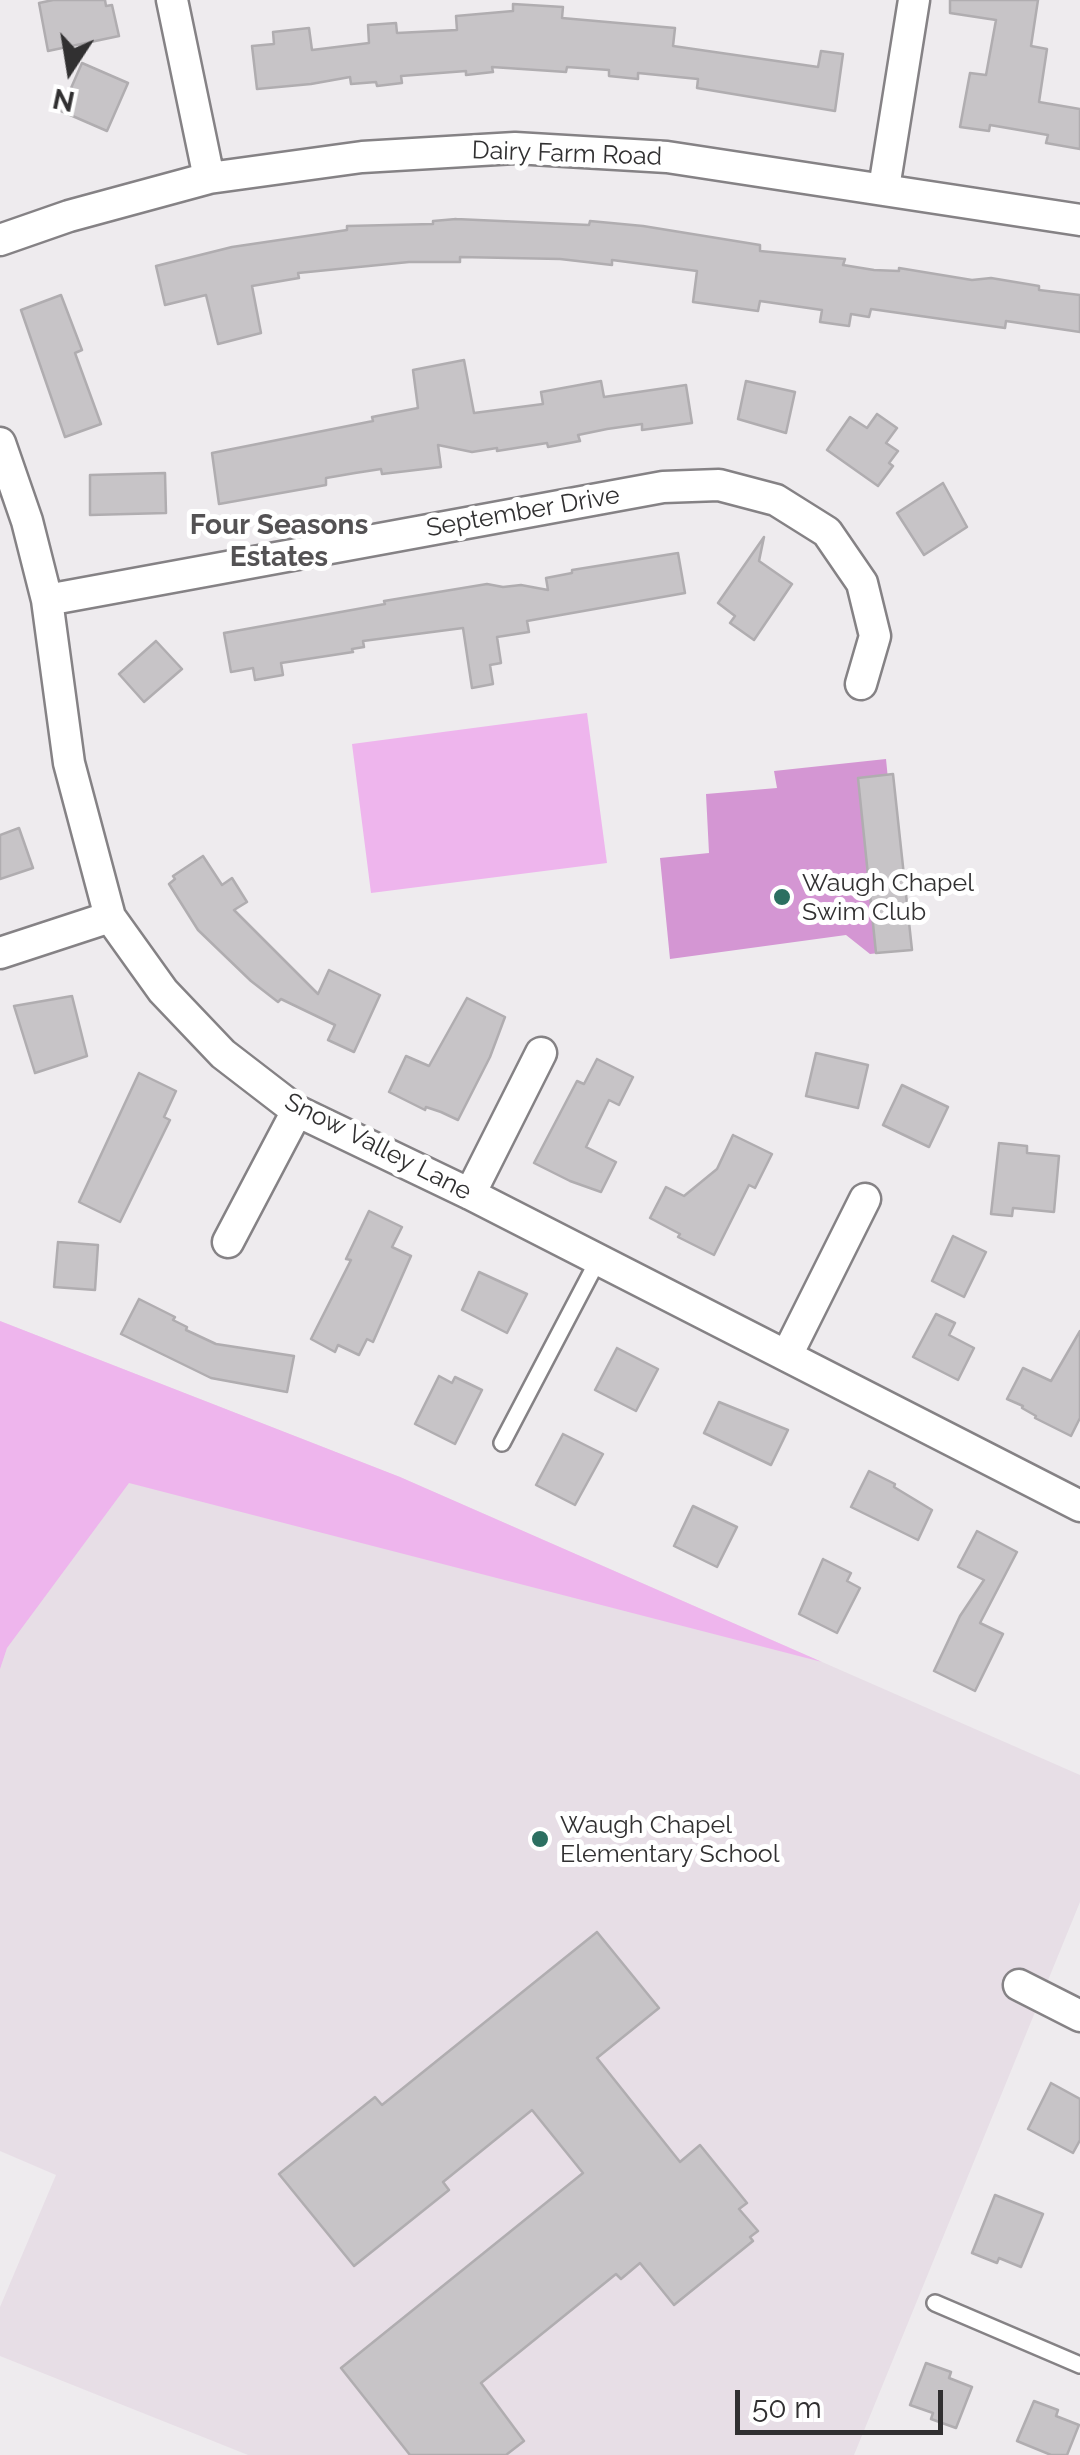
<!DOCTYPE html>
<html>
<head>
<meta charset="utf-8">
<style>
	body { margin:0 }
	#map { position:relative; width:1080px; height:2455px; overflow:hidden; background:#eeebee; font-family:Raleway,sans-serif }
	canvas { display:block }
	.north { position:absolute; left:20px; top:20px; width:100px; height:100px; -webkit-text-stroke:8px #fff; paint-order:stroke; rotate:192deg; font-size:28px; font-weight:700; line-height:40px; text-align:center; color:#313031 }
	.north::after { content:''; display:block; margin:auto; width:35px; height:45px; background:#313031; clip-path:polygon(50% 0,100% 100%,50% 72%,0 100%) }
	.scale { position:absolute; left:735px; top:2390px; width:208px; height:45px; box-sizing:border-box; border:5px solid #313031; border-top:0; padding-left:12px; font-size:30px; line-height:35px; white-space:nowrap; color:#313031; -webkit-text-stroke:8px #fff; paint-order:stroke }
</style>
</head>
<body>
<div id="map">
<canvas width="1080" height="2455"></canvas>
<div class="north">N</div>
<div class="scale">50 m</div>
</div>
<script>
const g = document.querySelector('canvas').getContext('2d');
g.lineJoin = 'round';
function fill(path, color) { g.fillStyle = color; g.fill(path, 'evenodd'); }
const toPath = rows => new Path2D(rows.map(r => 'M' + r).join(''));
function trace(path, color, width, dash) { g.strokeStyle = color; g.lineWidth = width; g.lineCap = dash ? 'butt' : 'round'; g.setLineDash(dash || []); g.stroke(path); }
function drawText(font, color, halo, rows, align = 'center') {
  g.font = font + ' Raleway,sans-serif'; g.lineWidth = 10; g.setLineDash([]); g.textBaseline = 'middle'; g.strokeStyle = halo; g.fillStyle = color; for (const [text, x, y, turn = 0] of rows) {
    g.save(); g.translate(x, y); g.rotate((+turn || 0) * Math.PI / 180); g.textAlign = isNaN(turn) ? turn : align; if (halo) g.strokeText(text, 0, 0); g.fillText(text, 0, 0); g.restore();
  }
}
fill(toPath([
	[0,1321,400,1477,1080,1775,1080,1902,854,2455,248,2455,0,2356,0,2307,56,2175,0,2151]
]), '#e7dee6');
fill(toPath([
	[587,713,607,863,371,893,352,744],
	[0,1321,400,1477,822,1662,129,1483,7,1648,0,1669]
]), '#eeb5ed');
fill(toPath([
	[886,759,905,950,870,954,846,935,670,959,660,858,709,853,706,794,777,788,774,771]
]), '#d496d3');
const building = toPath([
	[53,0,105,0,106,6,112,5,119,36,48,51,39,3,53,0],
	[950,0,1038,0,1031,46,1047,49,1039,102,1080,109,1080,149,1046,143,1048,135,990,125,989,131,960,127,970,73,986,75,996,20,950,13,950,0],
	[513,4,563,7,562,18,675,28,673,46,818,67,821,51,843,54,835,111,697,88,698,79,638,73,638,79,609,76,609,70,567,67,566,72,492,67,493,72,466,75,466,71,401,76,402,83,377,86,376,82,351,84,350,77,311,84,257,89,252,46,274,44,273,32,309,28,312,50,369,43,368,25,396,23,397,33,457,30,456,16,513,11,513,4],
	[82,63,128,83,107,131,61,111,82,63],
	[456,219,589,225,590,221,643,226,760,245,760,251,845,259,843,265,874,270,899,271,899,268,972,280,991,278,1039,286,1039,290,1080,295,1080,332,1006,321,1005,328,871,309,869,317,851,314,849,326,820,322,822,310,760,301,758,311,693,302,697,271,612,260,612,265,560,259,460,257,460,262,409,262,298,273,299,278,252,286,261,333,218,344,206,295,165,305,156,266,232,247,347,230,347,226,433,224,433,221,456,219],
	[61,295,82,350,75,353,101,424,65,437,21,310,61,295],
	[464,360,474,413,543,404,541,392,601,381,604,397,686,385,692,423,642,430,642,424,607,429,578,435,580,441,548,447,547,443,497,451,497,448,472,452,438,445,441,467,382,474,381,469,355,473,326,478,326,485,219,504,212,453,373,421,372,417,418,408,413,370,464,360],
	[746,381,795,392,786,433,738,419,746,381],
	[877,414,897,428,886,443,898,451,889,463,893,466,878,486,827,450,850,417,867,428,877,414],
	[165,473,166,513,90,515,90,475,165,473],
	[943,483,967,527,924,555,897,513,943,483],
	[764,537,759,561,792,584,754,640,730,623,735,616,718,603,764,537],
	[678,553,685,593,527,621,529,632,497,637,501,663,490,665,493,684,472,688,463,628,363,641,364,647,352,649,353,652,281,663,283,675,255,680,253,668,231,672,224,633,385,604,384,601,487,584,503,587,521,585,548,590,546,578,572,573,572,570,678,553],
	[156,641,182,669,144,702,119,674,156,641],
	[893,774,912,950,876,953,858,778,893,774],
	[19,828,33,868,0,879,0,835,19,828],
	[203,856,222,885,232,878,247,902,234,910,318,994,329,970,380,995,354,1052,328,1040,335,1025,281,999,278,1002,251,981,198,930,169,884,175,879,173,876,203,856],
	[72,996,87,1056,35,1073,14,1006,72,996],
	[467,998,505,1017,490,1057,458,1120,441,1112,426,1107,425,1110,389,1092,406,1056,429,1066,467,998],
	[816,1053,868,1065,858,1108,806,1096,816,1053],
	[597,1059,633,1077,619,1105,609,1100,586,1147,616,1162,601,1192,570,1181,534,1163,577,1081,584,1084,597,1059],
	[139,1073,176,1091,164,1117,170,1120,120,1222,79,1202,139,1073],
	[902,1085,948,1107,929,1147,883,1125,902,1085],
	[733,1135,772,1154,755,1188,749,1185,714,1255,678,1237,680,1234,650,1218,666,1187,684,1196,717,1169,733,1135],
	[999,1143,1027,1146,1027,1153,1059,1156,1054,1212,1013,1208,1012,1216,991,1214,999,1143],
	[369,1211,402,1227,392,1247,411,1256,373,1342,367,1339,359,1355,338,1345,335,1352,311,1339,351,1260,346,1259,369,1211],
	[953,1236,986,1252,964,1297,932,1281,953,1236],
	[58,1242,98,1245,95,1290,54,1287,58,1242],
	[479,1272,527,1294,507,1333,462,1310,479,1272],
	[139,1299,175,1317,173,1320,187,1327,186,1330,216,1344,294,1356,287,1392,211,1378,121,1334,139,1299],
	[936,1314,955,1323,949,1335,974,1348,958,1380,913,1357,936,1314],
	[1080,1331,1080,1418,1071,1436,1035,1418,1036,1416,1022,1408,1023,1406,1007,1399,1023,1368,1051,1381,1080,1331],
	[617,1348,658,1369,636,1411,595,1390,617,1348],
	[439,1376,452,1383,455,1377,482,1390,455,1444,415,1424,439,1376],
	[719,1402,788,1430,771,1465,704,1433,719,1402],
	[563,1434,603,1454,575,1505,536,1485,563,1434],
	[869,1471,895,1484,894,1487,932,1510,918,1540,851,1507,869,1471],
	[693,1506,737,1527,717,1567,674,1546,693,1506],
	[977,1531,1017,1552,980,1623,1003,1634,975,1691,934,1671,960,1616,984,1580,958,1567,977,1531],
	[823,1559,851,1573,847,1581,860,1588,837,1633,799,1614,823,1559],
	[597,1932,659,2008,597,2058,680,2162,700,2145,747,2203,739,2209,758,2231,750,2237,753,2241,674,2305,640,2263,621,2279,616,2274,481,2383,524,2441,506,2455,410,2455,341,2368,583,2173,532,2110,443,2182,449,2190,354,2266,279,2174,375,2097,382,2105,597,1932],
	[1051,2083,1080,2099,1080,2140,1073,2153,1028,2129,1051,2083],
	[995,2195,1043,2214,1021,2267,999,2258,997,2263,972,2253,995,2195],
	[926,2363,951,2372,949,2378,972,2387,956,2428,931,2419,933,2413,910,2405,926,2363],
	[1034,2401,1058,2410,1056,2416,1079,2425,1067,2455,1051,2455,1017,2441,1034,2401]
]);
fill(building, '#c7c4c7');
trace(building, '#b0adb0', 2.5);
const lane = toPath([
	[502,1443,598,1260],
	[935,2303,1080,2365]
]);
const street = toPath([
	[172,0,209,178],
	[884,188,914,0],
	[0,240,69,216,209,178,362,157,515,148,667,157,1080,220],
	[0,443,27,521,47,600,69,763,110,917,163,991,223,1054,297,1111,470,1194,1080,1506],
	[47,600,663,487,719,485,776,500,827,532,862,583,875,636,861,684],
	[0,953,110,917],
	[470,1194,541,1053],
	[228,1242,297,1111],
	[787,1355,865,1199],
	[1019,1985,1080,2016]
]);
trace(lane, '#858285', 20);
trace(street, '#858285', 35);
trace(lane, '#fff', 15);
trace(street, '#fff', 30);
for (const [x, y, r, color] of [
	[782,897,10,"#2c6f61"],
	[540,1839,10,"#2c6f61"]
]) { const dot = new Path2D(); dot.arc(x, y, r, 0, 2 * Math.PI); g.fillStyle = color; g.fill(dot); trace(dot, '#fff', 4); }
drawText('25px', '#313031', '#fff', [
	["Dairy Farm Road",567,154,2],
	["September Drive",523,512,-10],
	["Snow Valley Lane",378,1147,27]
]);
drawText('25px', '#313031', '#fff', [
	["Waugh Chapel",802,883],
	["Swim Club",802,912],
	["Waugh Chapel",560,1825],
	["Elementary School",560,1854]
], 'left');
drawText('bold 28px', '#545254', '#fff', [
	["Four Seasons",279,526],
	["Estates",279,558]
]);
</script>
</body>
</html>
